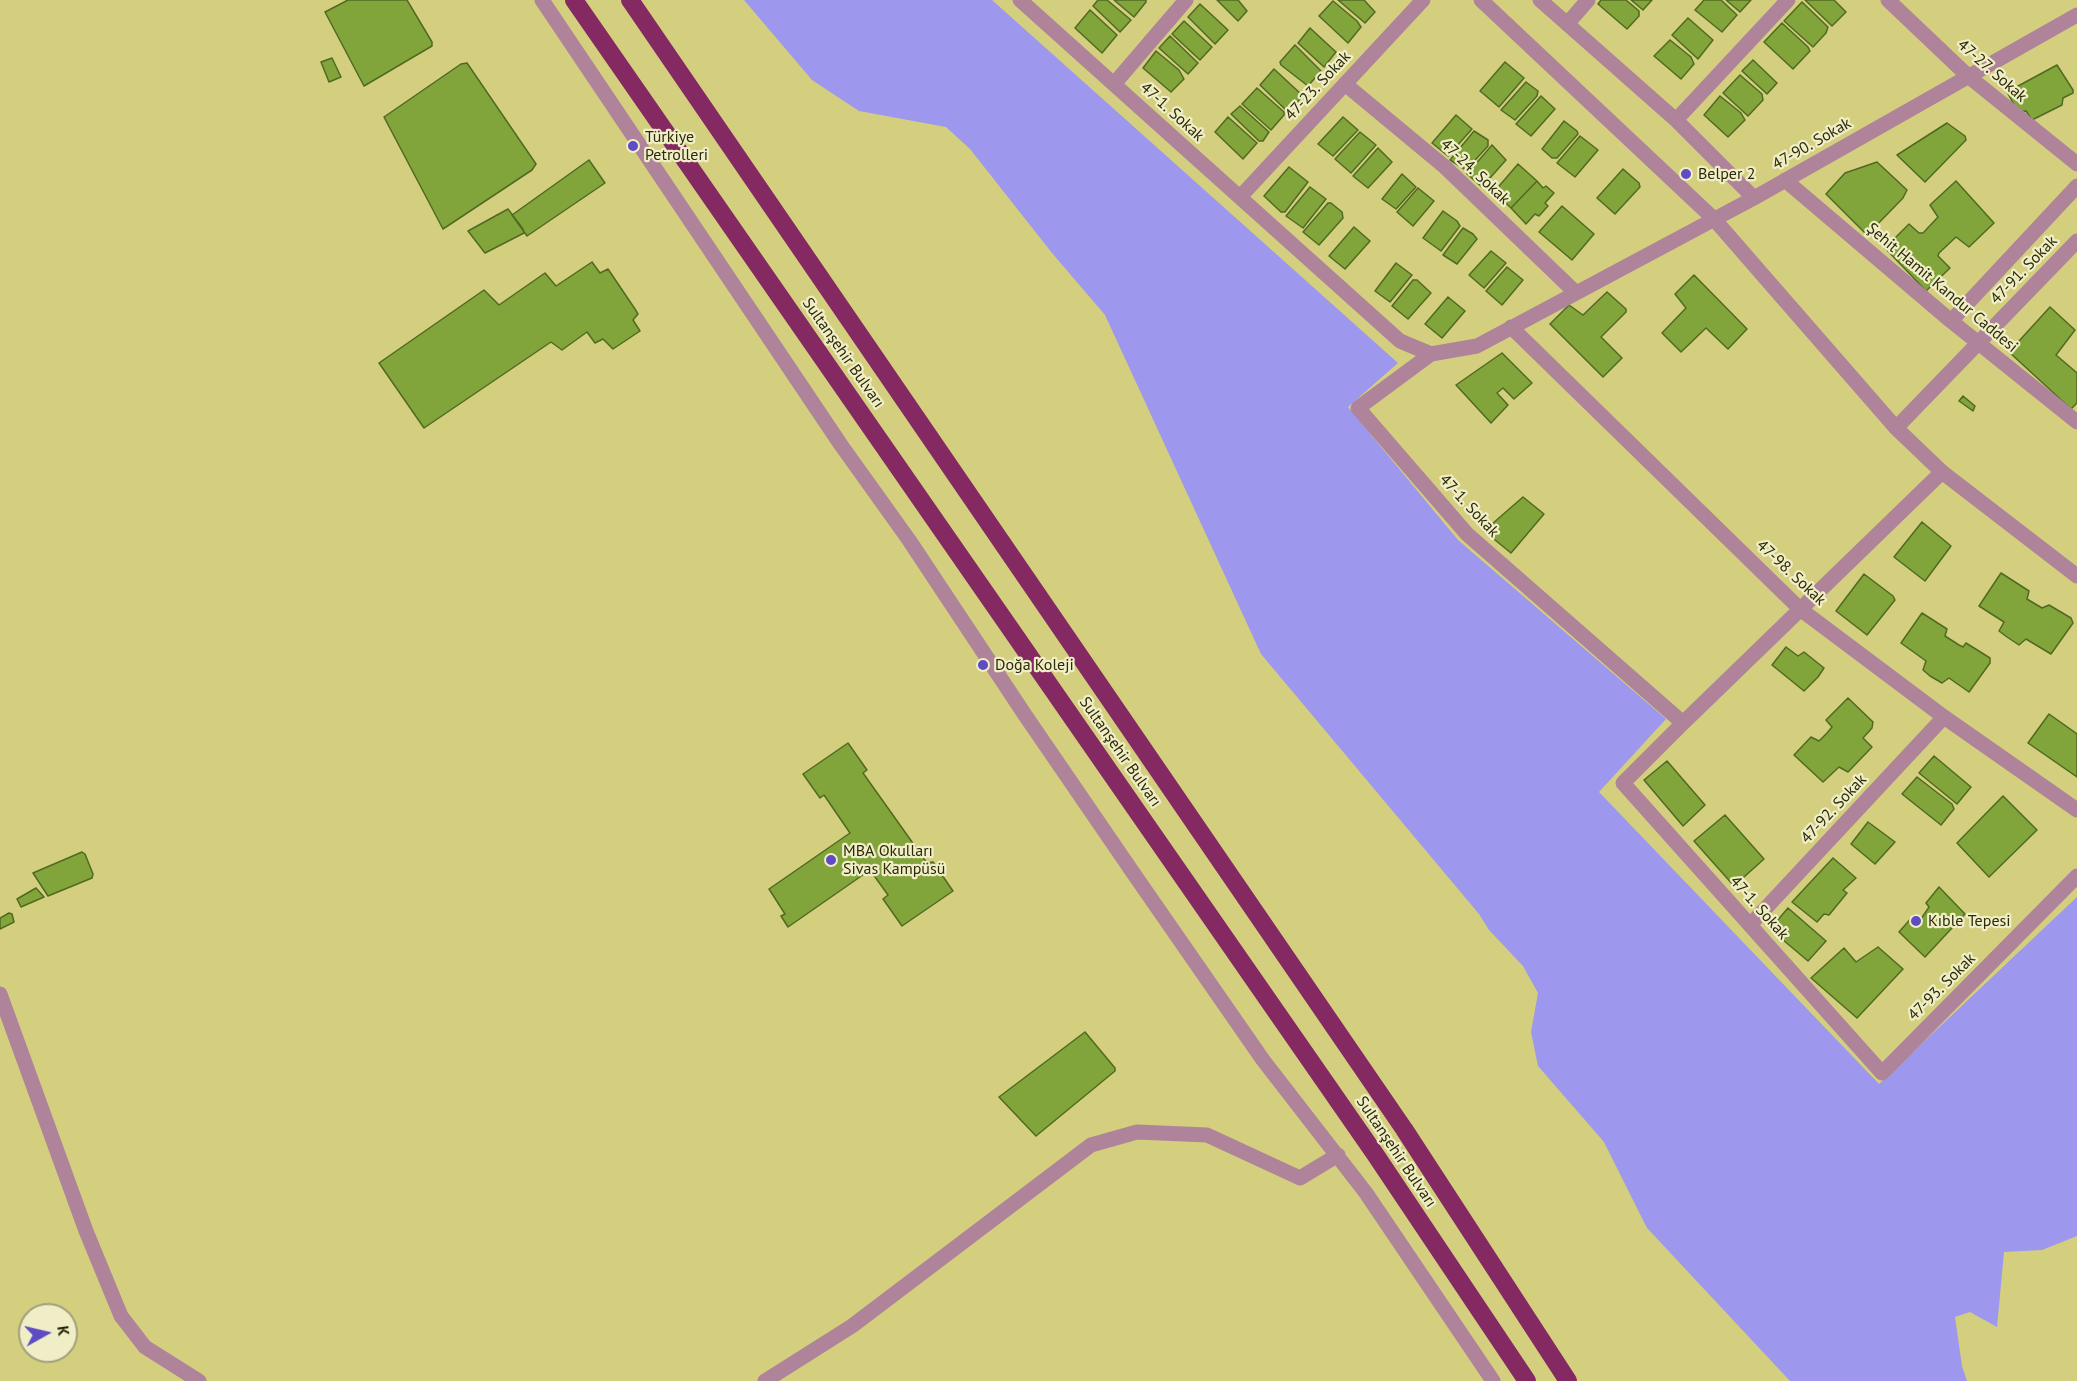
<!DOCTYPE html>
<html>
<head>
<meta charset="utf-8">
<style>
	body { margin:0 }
	#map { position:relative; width:2077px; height:1381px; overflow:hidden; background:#d3cf7f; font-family:"PT Sans",sans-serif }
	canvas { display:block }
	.north { position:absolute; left:18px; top:1303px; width:60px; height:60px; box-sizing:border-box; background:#f0eec7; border:2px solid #a2a07b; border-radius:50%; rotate:82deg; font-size:16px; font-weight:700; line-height:24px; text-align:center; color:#2c2a08 }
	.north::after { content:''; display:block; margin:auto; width:21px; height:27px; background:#5f4bc3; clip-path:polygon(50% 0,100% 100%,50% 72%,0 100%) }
</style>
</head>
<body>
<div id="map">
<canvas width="2077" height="1381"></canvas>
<div class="north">K</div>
</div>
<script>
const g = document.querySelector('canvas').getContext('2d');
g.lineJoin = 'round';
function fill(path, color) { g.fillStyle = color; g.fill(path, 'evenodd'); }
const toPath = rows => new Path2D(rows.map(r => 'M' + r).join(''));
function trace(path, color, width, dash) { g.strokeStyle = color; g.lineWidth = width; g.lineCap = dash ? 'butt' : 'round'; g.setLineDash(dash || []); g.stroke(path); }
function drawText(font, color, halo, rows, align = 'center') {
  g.font = font + ' "PT Sans",sans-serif'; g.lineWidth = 4.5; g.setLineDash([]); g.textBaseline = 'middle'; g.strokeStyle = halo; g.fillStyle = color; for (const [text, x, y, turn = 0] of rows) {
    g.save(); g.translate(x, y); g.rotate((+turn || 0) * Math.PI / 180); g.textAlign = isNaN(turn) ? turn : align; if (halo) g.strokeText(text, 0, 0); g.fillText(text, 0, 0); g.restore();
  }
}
fill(toPath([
	[744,0,992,0,1398,363,1348,407,1458,540,1666,719,1599,792,1879,1084,2077,897,2077,1236,2042,1250,2004,1252,1997,1327,1970,1312,1955,1317,1962,1366,1967,1381,1790,1381,1647,1228,1604,1142,1538,1066,1531,1032,1538,993,1523,966,1489,930,1479,914,1261,654,1105,315,1052,253,970,149,946,127,859,111,812,80]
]), '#9d97ed');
const building = toPath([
	[348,0,407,0,432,42,432,46,364,86,325,12,348,0],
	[1098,0,1107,0,1131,20,1120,32,1093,6,1098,0],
	[1114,0,1146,0,1146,2,1134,17,1114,0],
	[1217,0,1238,0,1247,11,1238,21,1217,0],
	[1338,0,1364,0,1375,12,1365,23,1338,0],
	[1601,0,1626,0,1639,11,1639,16,1627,29,1598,4,1601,0],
	[1631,0,1652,0,1643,10,1631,0],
	[1704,0,1721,0,1737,15,1722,32,1695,10,1704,0],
	[1726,0,1751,0,1740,12,1726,0],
	[1805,0,1834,0,1846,12,1832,26,1805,0],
	[1333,1,1357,21,1361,27,1348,43,1319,16,1333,1],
	[1802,2,1828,27,1826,33,1813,47,1784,21,1802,2],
	[1200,4,1228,30,1215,44,1188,17,1200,4],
	[1090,10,1117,35,1102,53,1075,28,1090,10],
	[1688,18,1713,40,1698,59,1672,35,1688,18],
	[1184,21,1212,47,1200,60,1172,34,1184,21],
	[1782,23,1808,47,1810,51,1793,69,1764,42,1782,23],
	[1310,28,1336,52,1324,67,1298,43,1310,28],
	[1170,36,1198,63,1188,74,1159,48,1170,36],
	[1670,40,1691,57,1694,64,1681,79,1654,56,1670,40],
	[1295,45,1321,71,1308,86,1281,65,1280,62,1295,45],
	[1156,51,1179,70,1184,79,1171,92,1143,68,1156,51],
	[332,58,341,77,329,82,321,62,332,58],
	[1753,60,1777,83,1767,94,1742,71,1753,60],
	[1505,62,1524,78,1499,107,1480,91,1505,62],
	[467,63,536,164,532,170,443,229,384,117,461,64,467,63],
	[2057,65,2073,90,2073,93,2063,98,2062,105,2032,120,2026,111,2018,112,2007,92,2057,65],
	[1274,69,1301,94,1302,97,1288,112,1260,85,1274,69],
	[1740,75,1762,94,1763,100,1748,116,1723,93,1740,75],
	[1526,82,1538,91,1537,96,1515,120,1501,110,1526,82],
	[1257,88,1284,112,1284,115,1271,130,1242,104,1257,88],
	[1541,96,1555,109,1531,136,1516,124,1541,96],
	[1720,96,1741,113,1745,120,1728,137,1704,115,1720,96],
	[1240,106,1269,132,1263,141,1259,141,1231,114,1240,106],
	[1456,115,1472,129,1448,156,1432,143,1456,115],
	[1228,117,1257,143,1243,159,1215,132,1228,117],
	[1343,117,1358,130,1333,156,1318,144,1343,117],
	[1564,121,1577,131,1578,134,1557,158,1552,158,1542,149,1564,121],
	[1947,123,1965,136,1966,140,1925,182,1897,155,1947,123],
	[1474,131,1488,140,1488,146,1466,170,1450,160,1474,131],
	[1360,132,1376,145,1351,173,1335,159,1360,132],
	[1580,136,1598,150,1575,177,1557,163,1580,136],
	[1492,145,1506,160,1482,187,1467,174,1492,145],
	[1378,148,1392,162,1368,188,1353,176,1378,148],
	[589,160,605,183,527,236,512,215,589,160],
	[1877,162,1907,190,1903,198,1867,235,1826,194,1845,173,1877,162],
	[1518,164,1537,181,1511,208,1494,192,1518,164],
	[1289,167,1308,182,1285,212,1281,212,1264,196,1289,167],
	[1623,169,1639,183,1640,187,1615,214,1597,198,1623,169],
	[1402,174,1416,187,1396,209,1382,199,1402,174],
	[1537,181,1543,188,1546,186,1554,193,1545,203,1548,206,1539,216,1535,214,1526,224,1511,208,1537,181],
	[1956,181,1994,223,1969,247,1956,237,1939,253,1938,256,1950,268,1926,291,1885,248,1909,224,1919,233,1923,233,1938,217,1930,205,1956,181],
	[1310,187,1326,199,1303,228,1286,216,1310,187],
	[1418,188,1434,201,1413,226,1397,212,1418,188],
	[1328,203,1331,203,1342,212,1343,218,1319,245,1303,232,1328,203],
	[1562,206,1594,234,1572,260,1539,232,1562,206],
	[508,209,523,229,524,233,485,253,468,231,508,209],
	[1443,211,1457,221,1460,226,1441,251,1423,238,1443,211],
	[1354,227,1370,241,1345,269,1329,256,1354,227],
	[1463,228,1473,234,1477,239,1457,264,1443,255,1463,228],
	[1491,251,1506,263,1484,288,1469,275,1491,251],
	[592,262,600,273,608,269,635,309,638,314,633,320,640,331,613,349,603,339,595,343,587,332,562,350,551,342,424,428,379,363,484,290,499,305,545,273,556,286,592,262],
	[1396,263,1412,275,1390,302,1375,291,1396,263],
	[1507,267,1523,280,1502,305,1486,291,1507,267],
	[1694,275,1747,329,1728,349,1706,328,1681,352,1662,333,1686,308,1675,294,1694,275],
	[1413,280,1417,280,1431,293,1408,319,1392,306,1413,280],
	[1607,292,1626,309,1626,312,1601,337,1622,358,1603,377,1550,324,1569,305,1583,315,1607,292],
	[1448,297,1465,311,1442,338,1425,324,1448,297],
	[2050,307,2075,330,2056,355,2077,373,2077,403,2071,409,2009,352,2050,307],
	[1502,353,1532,383,1514,399,1503,388,1497,393,1508,405,1491,423,1456,385,1502,353],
	[1963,396,1975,406,1973,411,1959,401,1963,396],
	[1523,497,1544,514,1511,553,1484,531,1523,497],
	[1922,522,1951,546,1925,581,1894,557,1922,522],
	[2001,573,2029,591,2027,599,2042,608,2049,605,2071,618,2073,623,2051,654,2026,639,2019,645,2007,637,1999,631,2004,622,1979,606,2001,573],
	[1864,574,1893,596,1895,600,1867,635,1836,611,1864,574],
	[1922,613,1947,629,1945,636,1959,645,1963,647,1966,643,1990,658,1990,663,1969,692,1949,678,1942,683,1930,676,1923,670,1926,661,1901,643,1922,613],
	[1786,647,1798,656,1804,652,1824,668,1818,677,1804,691,1772,665,1786,647],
	[1848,698,1873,722,1872,728,1863,738,1872,747,1848,772,1839,767,1823,782,1794,755,1811,737,1819,741,1827,733,1832,727,1826,720,1848,698],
	[2049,714,2077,734,2077,777,2028,743,2049,714],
	[848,743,867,770,863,773,927,863,933,862,953,891,902,926,883,899,888,895,870,870,788,927,781,916,785,914,769,889,850,833,824,795,820,798,803,774,848,743],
	[1934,756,1971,787,1957,804,1919,773,1934,756],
	[1667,761,1705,805,1683,826,1644,780,1667,761],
	[1917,777,1952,804,1954,809,1941,825,1902,794,1917,777],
	[2003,796,2037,830,1989,877,1957,843,2003,796],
	[1725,815,1764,859,1734,886,1694,841,1725,815],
	[1868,822,1895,842,1875,864,1851,844,1868,822],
	[82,852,85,854,93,874,92,878,48,896,33,873,82,852],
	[1833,858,1856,878,1843,890,1847,893,1829,915,1824,914,1817,922,1792,902,1833,858],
	[1939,887,1965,914,1925,957,1899,932,1914,915,1921,919,1929,907,1926,903,1939,887],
	[36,888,44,897,21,907,17,899,36,888],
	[1788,908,1826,941,1808,961,1770,929,1788,908],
	[9,913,12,914,14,922,0,929,0,918,9,913],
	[1878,947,1903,969,1857,1018,1811,978,1844,948,1856,962,1878,947],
	[1085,1032,1115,1068,1115,1071,1036,1136,999,1097,1085,1032]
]);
fill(building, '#81a53b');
trace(building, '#516921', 1.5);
trace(toPath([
	[542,0,841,445,909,540,1025,715,1136,877,1263,1060,1366,1193,1493,1381],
	[1020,0,1400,341,1431,354,1358,408,1467,534,1683,723,1623,783,1882,1073,2077,876],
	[1481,0,1714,219,1896,428,1942,472,2077,576],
	[1540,0,1676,120,1754,198],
	[1888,0,1968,76,2077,164],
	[1567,24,1588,0],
	[1114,84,1186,0],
	[1345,84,1445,167,1575,292],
	[1676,120,1788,0],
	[1785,180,1951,321,2077,422],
	[1240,197,1423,0],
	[1951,321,2077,186],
	[1511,327,1800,609,1944,717,2077,810],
	[1431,354,1477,346,1754,198,2077,15],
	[1896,428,2077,241],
	[1683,723,1942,472],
	[1750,925,1944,717],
	[0,994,86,1231,121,1316,145,1347,199,1381],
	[765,1381,852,1326,1091,1145,1137,1132,1207,1135,1300,1178,1338,1155]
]), '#af839a', 15);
trace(toPath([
	[574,0,1375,1154,1527,1381],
	[630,0,1404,1129,1568,1381]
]), '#842962', 18);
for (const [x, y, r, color] of [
	[633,146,6,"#5f4bc3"],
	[1686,174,6,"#5f4bc3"],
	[983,665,6,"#5f4bc3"],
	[831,860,6,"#5f4bc3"],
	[1916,921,6,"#5f4bc3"]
]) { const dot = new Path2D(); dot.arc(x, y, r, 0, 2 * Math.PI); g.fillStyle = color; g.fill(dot); trace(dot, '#f0eec7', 2); }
drawText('16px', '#2c2a08', '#f0eec7', [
	["47-27. Sokak",1992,71,41],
	["47-23. Sokak",1318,86,-47],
	["47-1. Sokak",1172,112,42],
	["47-90. Sokak",1812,144,-30],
	["47-24. Sokak",1475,172,43],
	["47-91. Sokak",2024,270,-46],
	["Şehit Hamit Kandur Caddesi",1942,288,40],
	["Sultanşehir Bulvarı",843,353,55],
	["47-1. Sokak",1469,506,47],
	["47-98. Sokak",1791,573,43],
	["Sultanşehir Bulvarı",1120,752,55],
	["47-92. Sokak",1834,809,-47],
	["47-1. Sokak",1759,908,48],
	["47-93. Sokak",1942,987,-45],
	["Sultanşehir Bulvarı",1396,1152,56]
]);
drawText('16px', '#2c2a08', '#f0eec7', [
	["Türkiye",645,137],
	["Petrolleri",645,155],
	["Belper 2",1698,174],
	["Doğa Koleji",995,665],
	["MBA Okulları",843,851],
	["Sivas Kampüsü",843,869],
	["Kıble Tepesi",1928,921]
], 'left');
</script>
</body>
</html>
